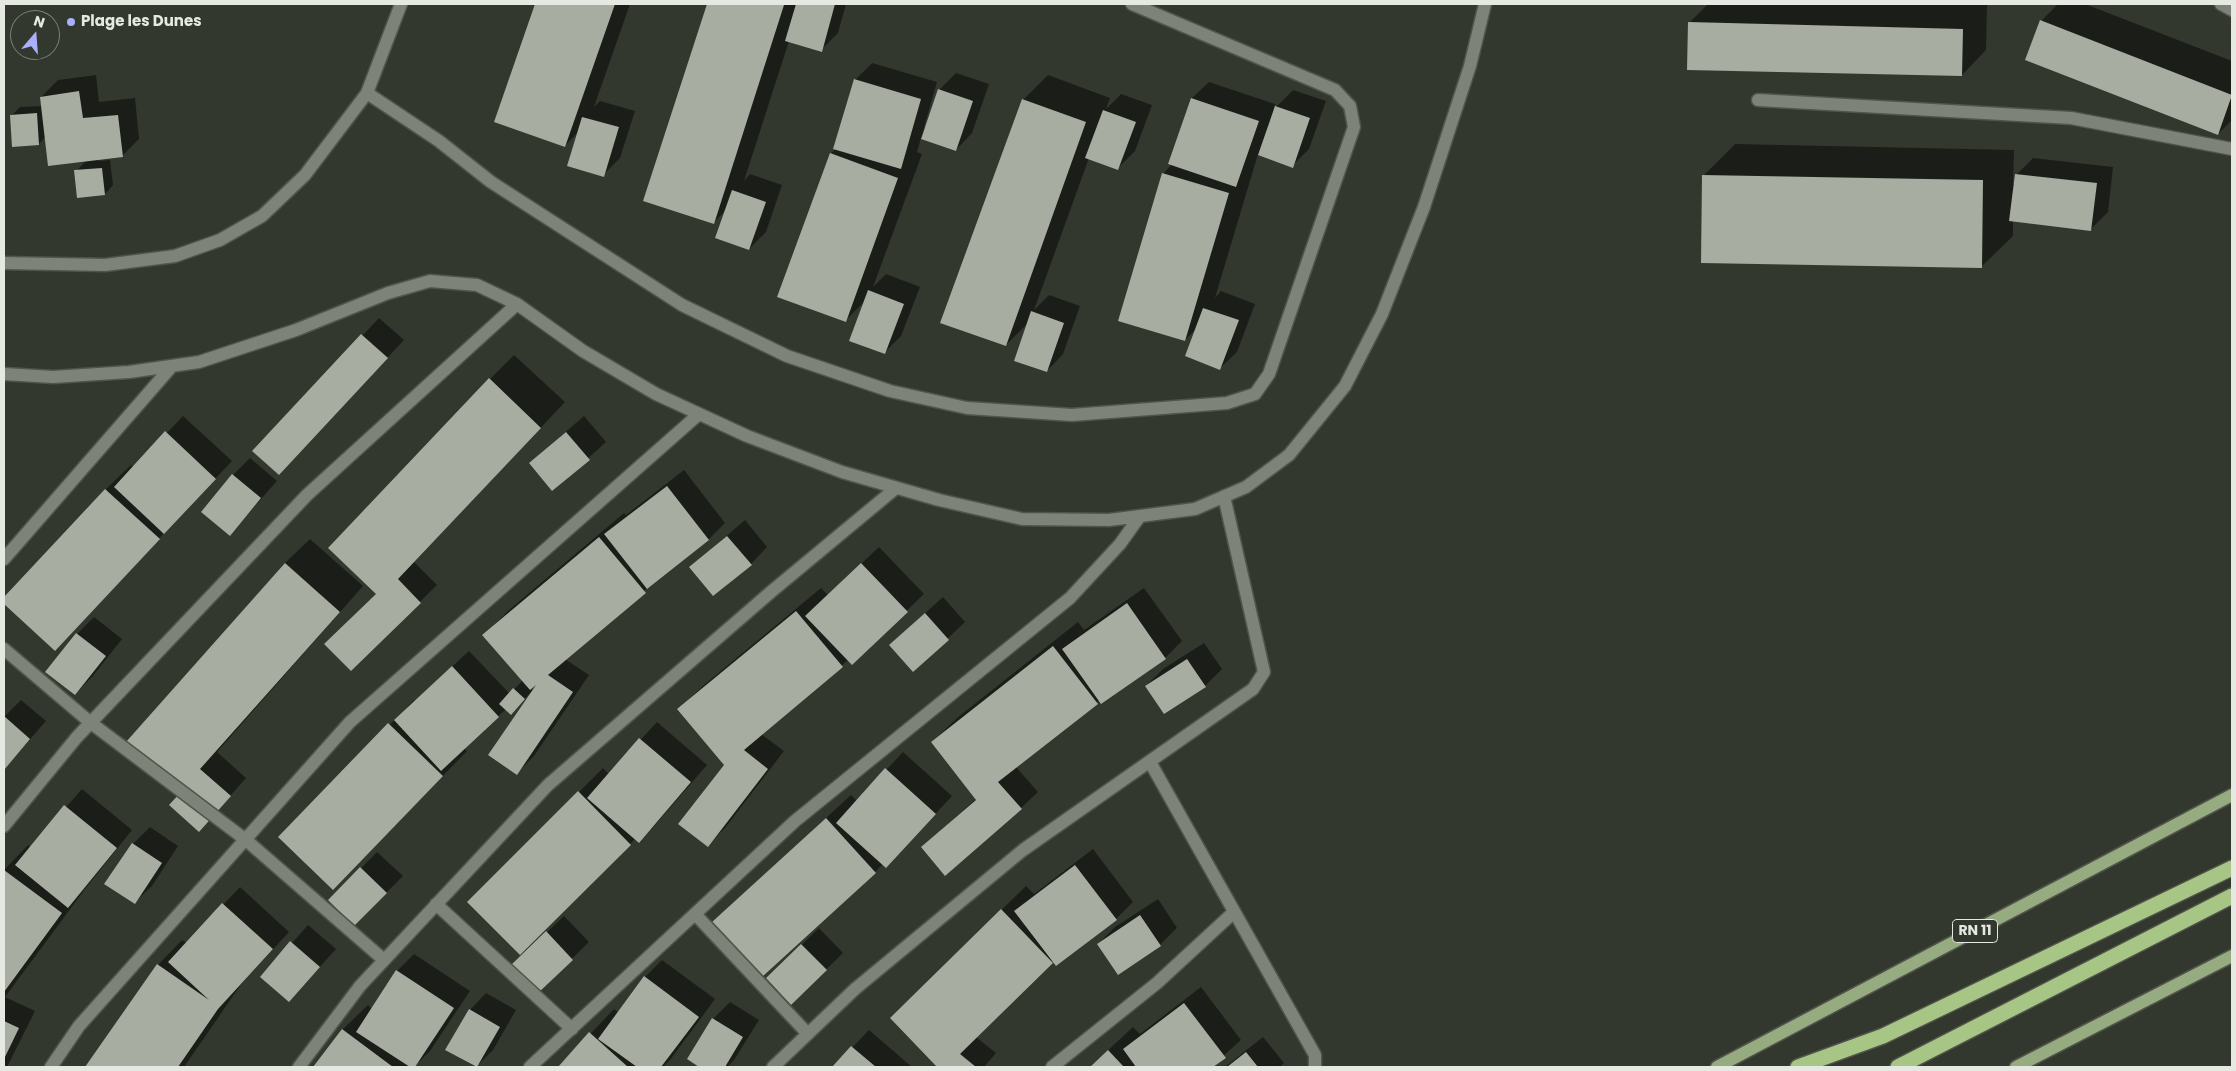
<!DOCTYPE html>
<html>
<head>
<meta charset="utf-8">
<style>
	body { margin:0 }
	#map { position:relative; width:2236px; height:1071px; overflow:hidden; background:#33382e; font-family:Poppins,sans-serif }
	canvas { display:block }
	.frame { position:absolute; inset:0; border:5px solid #e5e9e2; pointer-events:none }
	.north { position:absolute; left:10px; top:10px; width:50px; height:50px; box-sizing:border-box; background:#33382e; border:1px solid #7a7f76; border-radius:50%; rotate:18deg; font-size:14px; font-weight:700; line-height:20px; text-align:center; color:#e5e9e2 }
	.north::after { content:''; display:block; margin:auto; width:18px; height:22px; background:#a8b0fc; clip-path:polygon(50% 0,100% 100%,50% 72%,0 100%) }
</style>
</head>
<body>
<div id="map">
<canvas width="2236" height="1071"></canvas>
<div class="frame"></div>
<div class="north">N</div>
</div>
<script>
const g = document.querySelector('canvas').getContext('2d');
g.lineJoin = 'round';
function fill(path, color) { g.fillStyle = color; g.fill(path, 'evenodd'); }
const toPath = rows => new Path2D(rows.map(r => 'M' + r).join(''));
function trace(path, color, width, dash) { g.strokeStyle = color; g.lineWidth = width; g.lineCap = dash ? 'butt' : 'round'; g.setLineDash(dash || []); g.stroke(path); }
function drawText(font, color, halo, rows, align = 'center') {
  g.font = font + ' Poppins,sans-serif'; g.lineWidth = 5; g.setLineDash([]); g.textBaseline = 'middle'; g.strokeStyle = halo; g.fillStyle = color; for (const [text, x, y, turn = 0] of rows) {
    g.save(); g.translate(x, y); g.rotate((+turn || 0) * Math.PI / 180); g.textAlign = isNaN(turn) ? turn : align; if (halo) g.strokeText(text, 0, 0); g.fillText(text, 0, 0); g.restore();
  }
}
fill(toPath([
	[536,4,630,4,594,107,600,101,635,111,620,158,603,175,579,131,565,146,495,121],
	[708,4,846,4,838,33,821,50,789,41,744,181,750,174,782,185,766,232,749,249,727,209,714,222,644,201],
	[1708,4,1987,5,1986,50,1962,75,1690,22],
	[2058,4,2085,4,2232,61,2232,120,2218,134,2041,21],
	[872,63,937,82,924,127,926,128,939,90,956,73,989,84,972,133,956,150,921,138,917,152,922,154,873,287,886,274,920,287,901,336,884,353,866,300,845,321,779,296,831,153,836,149,855,80],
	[96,75,99,102,135,98,139,139,122,156,98,159,98,161,110,160,113,185,105,194,76,171,87,160,46,136,39,144,11,116,20,107,42,106,41,97,58,80],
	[1048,75,1110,98,1106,109,1121,94,1152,105,1135,151,1118,168,1089,158,1034,310,1049,295,1080,306,1063,354,1047,371,1029,322,1006,345,1023,100],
	[1209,82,1275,104,1273,110,1293,90,1326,101,1309,149,1292,166,1258,154,1215,298,1221,291,1255,304,1237,352,1220,368,1197,328,1185,340,1163,174,1172,164,1192,98],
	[1735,144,2014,150,2013,184,2015,184,2016,175,2033,158,2113,167,2108,212,2091,229,2013,220,2013,236,1981,267,1704,175],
	[379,318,404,340,295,456,254,451],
	[514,355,565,402,414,562,437,585,351,670,378,593,490,379],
	[183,416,232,461,54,650,4,603,4,598,106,489,131,465,134,468],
	[584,416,606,442,553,490,530,463],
	[250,458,277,481,230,534,233,475],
	[684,470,725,523,709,539,660,577,565,659,589,675,534,756,517,773,530,693,519,705,506,709,464,748,467,751,357,864,280,837,414,700,415,701,469,651,510,694,523,680,484,635,509,610,624,513,626,515],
	[540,681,534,691,530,688],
	[745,520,767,547,751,564,691,567],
	[310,539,363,586,217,752,246,778,215,813,189,785,285,563],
	[879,547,924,594,852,663,848,660,761,734,784,751,725,828,708,845,725,765,679,709,704,685,821,588,828,595],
	[1144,588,1182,641,1165,658,1100,700,1016,767,1038,792,1021,808,922,847,977,798,932,742,957,718,1078,622,1084,630],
	[943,597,965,622,913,671,890,645],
	[94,617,122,639,92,677,75,694,47,671,77,634],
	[1204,643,1222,669,1205,686,1146,686,1163,669],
	[21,700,46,721,4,769,4,717],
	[657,722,707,765,656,824,639,841,636,838,520,953,469,902,603,768,609,774],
	[903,752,952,796,886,867,883,864,875,872,713,922,851,795,857,801],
	[82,789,132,830,85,889,5,997,35,1011,7,1067,4,1067,4,870,28,845,31,847],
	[150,827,178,846,152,886,135,902,133,844],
	[1093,849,1133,902,1116,919,1056,965,1053,961,976,1037,996,1053,984,1067,939,1067,891,1018,1026,886,1034,894],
	[377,852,403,876,354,925,330,900],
	[240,887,289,932,242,983,184,1067,87,1067,158,965,182,940,187,943],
	[1158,899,1177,928,1160,945,1118,974,1098,944,1115,927],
	[564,916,589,942,537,993,529,949],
	[308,925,336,949,289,1001,262,977],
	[819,928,843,953,792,1003,784,962],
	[414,954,470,991,430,1051,414,1067,314,1067,343,1029,368,1005,372,1009,397,971],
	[662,960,715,999,670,1060,663,1067,559,1067,614,1009,619,1013,645,977],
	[1201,987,1241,1040,1211,1067,1090,1067,1133,1027,1140,1034],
	[486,993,516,1010,493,1050,476,1067,446,1050,470,1010],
	[730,1002,759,1020,734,1060,727,1067,702,1067,688,1059,713,1019],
	[869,1030,912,1067,834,1067],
	[1263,1037,1284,1063,1280,1067,1225,1067]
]), '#0007');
fill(toPath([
	[535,4,615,4,565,147,494,122],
	[707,4,784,5,714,224,643,201],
	[796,4,835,4,822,52,785,41],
	[2040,20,2232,95,2218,135,2025,60],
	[1688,22,1963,29,1962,76,1687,70],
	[854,79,921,99,901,169,833,149],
	[938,89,973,101,956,151,921,139],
	[79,91,83,118,118,115,123,157,48,166,40,97],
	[1191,98,1259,121,1236,187,1168,164],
	[1022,99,1086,122,1006,346,940,323],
	[1275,106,1310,118,1293,168,1258,155],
	[1103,110,1136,122,1118,170,1085,158],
	[37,113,39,145,12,147,10,115],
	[582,117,619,127,604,177,567,166],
	[830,153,898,178,846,322,777,297],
	[102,168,105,195,77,198,74,170],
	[1162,173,1229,193,1185,341,1118,321],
	[2015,174,2097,183,2091,231,2009,221],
	[1702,175,1983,180,1982,268,1701,263],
	[732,190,766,202,749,250,715,238],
	[868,290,904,304,885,354,849,341],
	[1203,308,1239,320,1220,370,1185,356],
	[1031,311,1064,323,1047,372,1014,361],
	[361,334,388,358,279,475,252,451],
	[489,378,541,428,398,579,421,603,351,671,324,644,376,594,328,548],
	[165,431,216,479,164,534,114,487],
	[566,432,590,460,552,491,529,463],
	[232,474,261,498,230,536,201,512],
	[667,486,709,540,647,589,604,534],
	[105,489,160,539,55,651,4,604,4,597],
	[727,536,752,565,713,596,689,567],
	[599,537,646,593,548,675,573,692,517,775,488,755,536,685,530,690,482,635],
	[285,563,340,612,200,769,231,796,199,832,169,805,182,791,126,742],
	[861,563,908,612,852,665,805,616],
	[1127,603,1166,659,1101,704,1062,649],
	[796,611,843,667,744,750,768,769,708,847,678,824,724,765,677,709],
	[925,613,949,640,913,672,889,645],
	[76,633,106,656,75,695,45,672],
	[1053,646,1098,704,998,782,1022,809,945,876,921,847,976,800,931,742],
	[1187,659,1206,687,1164,714,1145,686],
	[452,666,499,717,441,771,394,720],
	[513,688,525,699,511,715,499,704],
	[4,716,30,739,4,770],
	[388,723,443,776,333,890,278,837],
	[639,738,691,782,639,843,587,798],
	[885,768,936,814,886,868,836,823],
	[578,791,631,845,520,955,467,902],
	[64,805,117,848,68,908,15,865],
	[826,818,876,873,762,977,712,922],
	[132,843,162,863,135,904,104,884],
	[1075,865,1117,920,1056,966,1014,911],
	[360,867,387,893,354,926,328,900],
	[4,870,62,913,4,992],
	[222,903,273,949,218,1009,178,1067,85,1067,157,964,209,1000,168,962],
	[1001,909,1053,963,960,1054,976,1067,937,1067,890,1018],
	[1140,915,1161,946,1118,975,1097,944],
	[546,931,573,960,537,994,510,966],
	[290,941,320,967,289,1002,260,977],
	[801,944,827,970,791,1005,766,978],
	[396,970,454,1008,415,1067,410,1067,356,1032],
	[644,976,699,1017,661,1067,637,1067,598,1039],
	[1184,1003,1226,1058,1213,1067,1136,1067,1123,1049],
	[469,1009,500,1027,477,1067,445,1050],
	[712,1018,743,1037,725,1067,699,1067,687,1059],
	[4,1021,19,1028,4,1059],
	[342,1029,393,1067,313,1067],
	[589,1032,628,1067,558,1067],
	[851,1046,876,1067,832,1067],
	[1108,1050,1124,1067,1090,1067],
	[1246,1052,1258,1067,1227,1067]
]), '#a7ada1');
const minor = toPath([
	[2221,4,2232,10],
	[367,93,439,141,491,182,682,305,787,356,890,391,967,408,1072,415,1227,403,1255,394,1269,374,1354,127,1350,106,1335,90,1132,4],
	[1758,100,2071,118,2232,149],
	[4,263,105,265,175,256,220,240,262,216,305,175,367,93,401,4],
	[4,374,53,377,129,372,199,362,296,330,388,293,430,281,477,285,517,304,583,351,656,394,747,436,842,472,939,500,1022,519,1109,520,1195,509,1246,487,1289,455,1345,386,1382,314,1424,207,1470,66,1485,4],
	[4,559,172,366],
	[4,649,91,723,246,840,384,960],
	[1150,762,1315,1055,1315,1067],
	[4,826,77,737,307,495,517,304],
	[436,904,572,1029],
	[695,914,808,1034],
	[51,1067,79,1026,350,722,699,414],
	[299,1067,360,986,548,785,772,591,896,488],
	[530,1067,795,821,1070,598,1120,544,1140,516],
	[773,1067,855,989,1023,850,1253,689,1264,672,1224,496],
	[1052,1067,1157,983,1234,912]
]);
const major = toPath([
	[1717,1067,2232,795],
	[2016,1067,2232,956]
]);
const highway = toPath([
	[1798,1067,1883,1036,2232,868],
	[1898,1067,2232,896]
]);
trace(minor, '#50544b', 15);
trace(major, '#50544b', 15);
trace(highway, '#50544b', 18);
trace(minor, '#7d8378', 12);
trace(major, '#96ab80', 12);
trace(highway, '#a7c686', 15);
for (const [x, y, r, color] of [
	[71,22,5,"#a8b0fc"]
]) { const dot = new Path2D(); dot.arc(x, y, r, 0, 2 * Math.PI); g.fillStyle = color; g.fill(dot); trace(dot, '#33382e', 2); }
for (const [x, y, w] of [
	[1975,931,45]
]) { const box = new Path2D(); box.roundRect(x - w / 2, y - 11.5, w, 23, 4); g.fillStyle = '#33382e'; g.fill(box); trace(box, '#e5e9e2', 1); }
drawText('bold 14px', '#e5e9e2', null, [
	["RN 11",1975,931]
]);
drawText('bold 15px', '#e5e9e2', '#33382e', [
	["Plage les Dunes",81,22]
], 'left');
</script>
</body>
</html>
